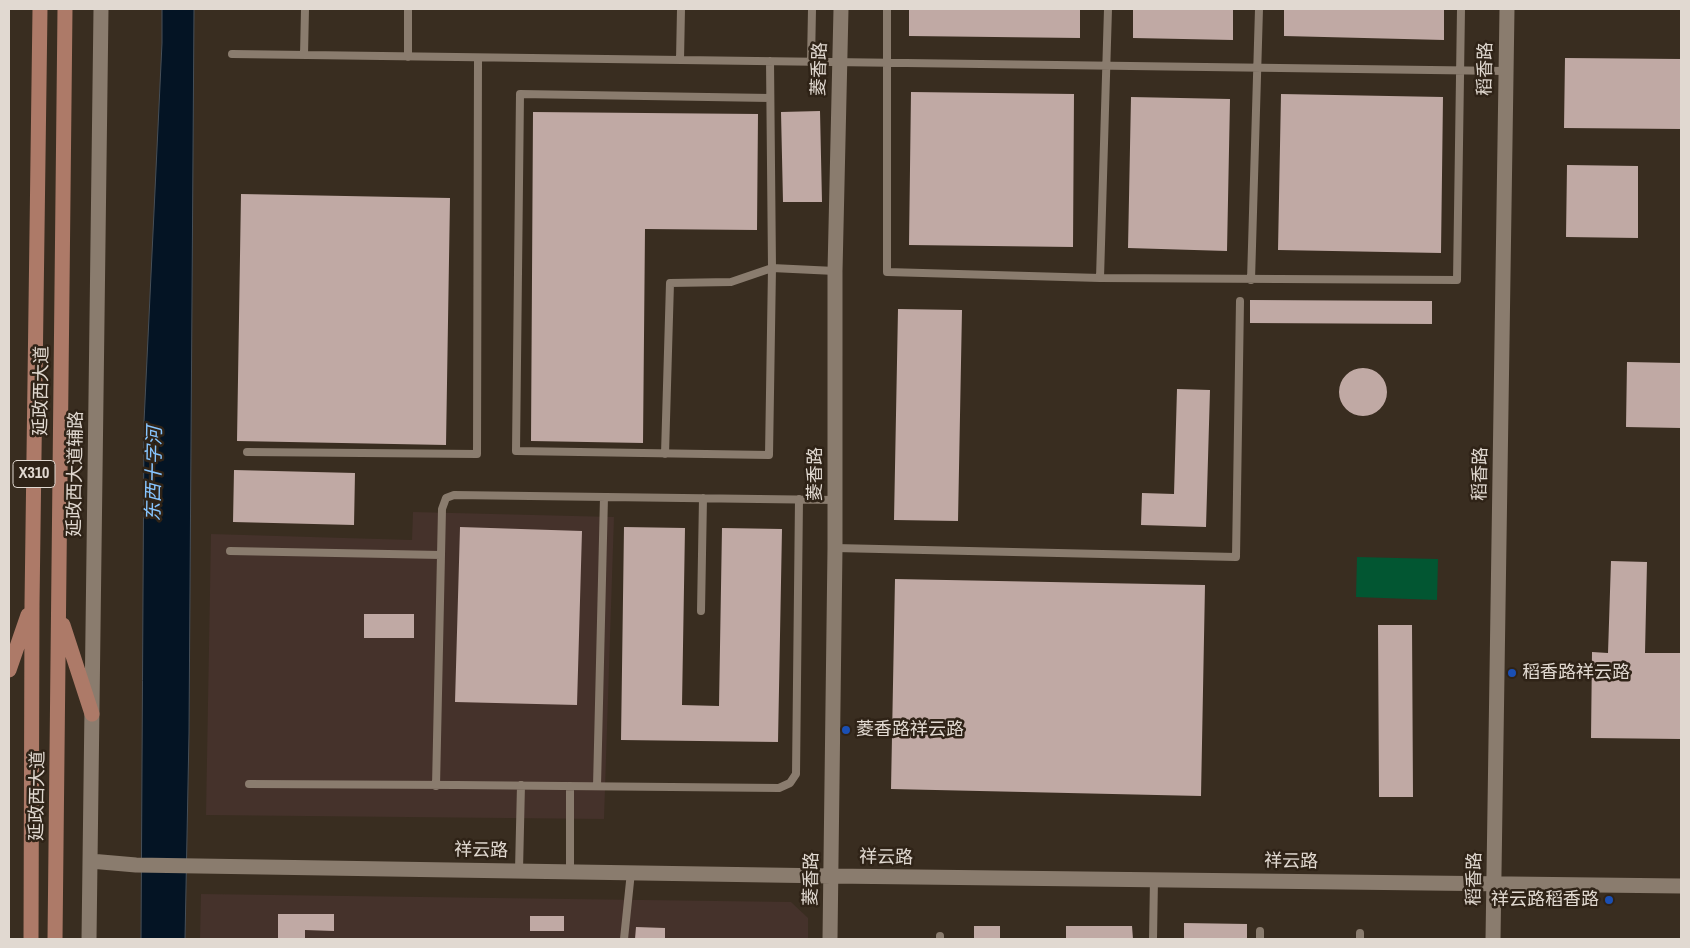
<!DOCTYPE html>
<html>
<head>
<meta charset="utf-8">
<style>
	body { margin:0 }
	#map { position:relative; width:1690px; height:948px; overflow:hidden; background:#392d20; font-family:"Archivo Narrow",sans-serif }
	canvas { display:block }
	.frame { position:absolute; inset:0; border:10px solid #e1d9d1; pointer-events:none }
</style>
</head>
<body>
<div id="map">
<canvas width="1690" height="948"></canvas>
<div class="frame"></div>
</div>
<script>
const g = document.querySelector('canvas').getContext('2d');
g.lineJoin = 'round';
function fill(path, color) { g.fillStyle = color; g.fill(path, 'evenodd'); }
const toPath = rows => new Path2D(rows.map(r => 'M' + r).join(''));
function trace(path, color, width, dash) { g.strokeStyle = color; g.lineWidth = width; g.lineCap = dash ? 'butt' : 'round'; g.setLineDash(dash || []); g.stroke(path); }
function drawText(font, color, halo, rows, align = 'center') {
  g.font = font + ' "Archivo Narrow","Noto Sans SC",sans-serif'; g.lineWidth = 5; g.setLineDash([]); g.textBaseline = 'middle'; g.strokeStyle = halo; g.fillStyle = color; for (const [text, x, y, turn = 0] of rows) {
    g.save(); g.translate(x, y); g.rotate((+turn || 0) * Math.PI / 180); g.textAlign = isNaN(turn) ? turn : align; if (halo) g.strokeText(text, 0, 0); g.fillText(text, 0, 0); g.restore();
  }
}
fill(toPath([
	[413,512,614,517,604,819,206,815,211,534,412,540],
	[201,894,791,902,808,918,808,939,200,939]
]), '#45322b');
fill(toPath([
	[1357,557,1438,559,1437,600,1356,597]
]), '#025632');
const water = toPath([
	[162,9,194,9,189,733,185,939,141,939,144,422,162,43,162,9]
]);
fill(water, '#041424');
trace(water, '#464f58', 1);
fill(toPath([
	[909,9,1080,9,1080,38,909,36],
	[1133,9,1233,9,1233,40,1133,38],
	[1284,9,1444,9,1444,40,1284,36],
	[1565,58,1681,59,1681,129,1564,128],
	[911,92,1074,94,1073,247,909,245],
	[1281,94,1443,97,1441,253,1278,250],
	[1131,97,1230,99,1227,251,1128,248],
	[820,111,822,202,783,202,781,112],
	[533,112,758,114,757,230,645,229,643,443,531,441],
	[1567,165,1638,166,1638,238,1566,237],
	[241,194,450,198,446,445,237,441],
	[1250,300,1432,301,1432,324,1250,323],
	[898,309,962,310,958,521,894,520],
	[1627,362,1681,363,1681,428,1626,427],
	'1339 392a24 24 0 1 1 48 0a24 24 0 1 1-48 0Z',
	[1177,389,1210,390,1206,527,1141,525,1142,493,1174,494],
	[234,470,355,473,354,525,233,522],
	[460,527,582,531,577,705,455,702],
	[624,527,685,528,682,705,719,706,722,528,782,529,778,742,621,740],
	[1611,561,1647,562,1645,653,1681,653,1681,739,1591,738,1592,652,1608,653],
	[895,579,1205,585,1201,796,891,789],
	[364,614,414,614,414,638,364,638],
	[1378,625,1412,625,1413,797,1379,797],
	[278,914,334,914,334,931,305,930,305,939,278,939],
	[530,916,564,916,564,931,530,931],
	[1184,923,1247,924,1247,939,1184,939],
	[974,926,1000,926,1000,939,974,939],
	[1066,926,1132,926,1133,939,1066,939],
	[636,927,665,928,665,939,635,939]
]), '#c0a9a4');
trace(toPath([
	[887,9,887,272,1100,278,1457,280,1461,9],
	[232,54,1505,71],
	[304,55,305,9],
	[408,57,408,9],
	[680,60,681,9],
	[770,61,772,268,769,455,516,451,520,94,770,98],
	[811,62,812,9],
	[1100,278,1108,9],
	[1251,280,1259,9],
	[247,452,477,454,478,58],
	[665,454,670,283,731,282,772,268,835,271],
	[835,548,1236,557,1240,301],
	[230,551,441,555],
	[701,611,703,498],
	[249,784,456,785,779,788,790,783,796,774,799,499],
	[436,786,442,509,446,498,454,495,835,500],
	[570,786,570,871],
	[597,786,604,497],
	[519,870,521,785],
	[624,939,631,872],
	[940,939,940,936],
	[1153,939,1154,879],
	[1260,939,1260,931],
	[1360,939,1360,933]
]), '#8a7c6e', 8);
trace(toPath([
	[90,861,136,865,831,876,1681,886],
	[89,939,101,9],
	[830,939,835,548,835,271,841,9],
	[1493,939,1507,9]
]), '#8a7c6e', 15);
trace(toPath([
	[63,625,92,714],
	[9,670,28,615],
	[31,939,32,604,40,9],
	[55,939,65,9]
]), '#ad7a68', 15);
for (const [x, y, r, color] of [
	[1512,673,5,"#1a4fb4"],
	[846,730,5,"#1a4fb4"],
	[1609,900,5,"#1a4fb4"]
]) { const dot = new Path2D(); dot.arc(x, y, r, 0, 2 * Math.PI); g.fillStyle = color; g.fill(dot); trace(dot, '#2f2317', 2); }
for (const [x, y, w] of [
	[34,474,42]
]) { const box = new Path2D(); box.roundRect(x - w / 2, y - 13.5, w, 27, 4); g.fillStyle = '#2f2317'; g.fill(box); trace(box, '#e1d9d1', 1); }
drawText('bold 16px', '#e1d9d1', null, [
	["X310",34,474]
]);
drawText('18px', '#e1d9d1', '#2f2317', [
	["菱香路",820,69,-88],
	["稻香路",1486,69,-89],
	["延政西大道",42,391,-89],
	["延政西大道辅路",76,474,-89],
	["菱香路",816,474,-90],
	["稻香路",1481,474,-89],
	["延政西大道",38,796,-89],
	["祥云路",481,851,1],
	["祥云路",886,858,1],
	["祥云路",1291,862,1],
	["菱香路",812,879,-89],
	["稻香路",1475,879,-89]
]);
drawText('18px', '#e1d9d1', '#2f2317', [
	["稻香路祥云路",1522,673],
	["菱香路祥云路",856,730],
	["祥云路稻香路",1599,900,"right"]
], 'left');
drawText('italic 19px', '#87c5ff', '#2f2317', [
	["东西十字河",155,474,-89]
]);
</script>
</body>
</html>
